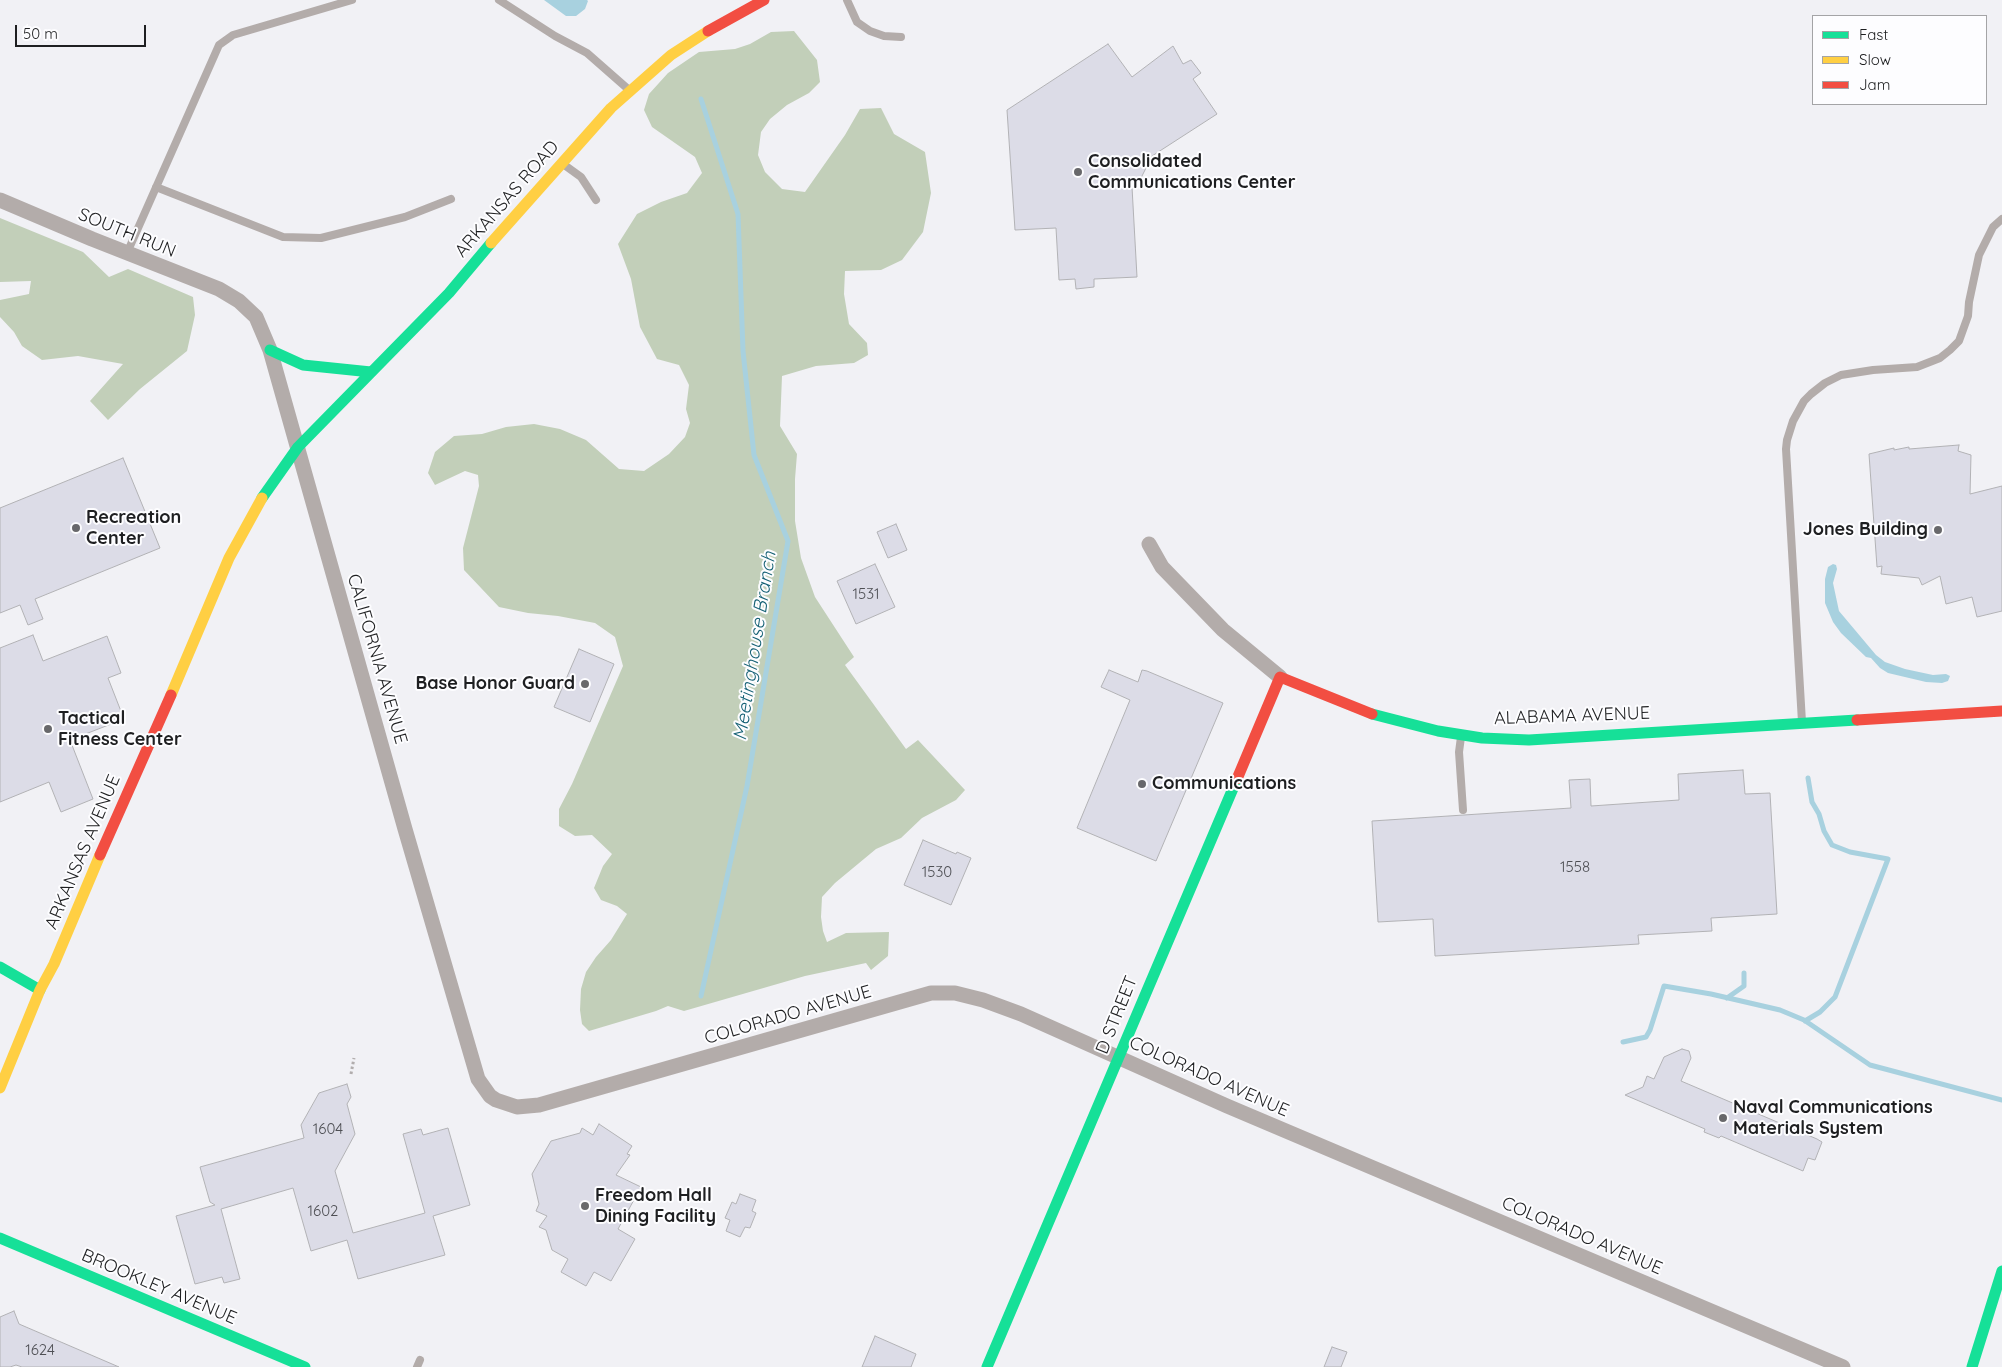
<!DOCTYPE html>
<html>
<head>
<meta charset="utf-8">
<style>
	body { margin:0 }
	#map { position:relative; width:2002px; height:1367px; overflow:hidden; background:#f1f1f5; font-family:Quicksand,sans-serif }
	canvas { display:block }
	.legend { position:absolute; left:1812px; top:15px; width:175px; height:90px; box-sizing:border-box; background:#fdfdff; border:1px solid #a4a4a6; margin:0; padding:6px 9px; list-style:none; font-size:15px; color:#1e1f21 }
	.legend li { display:flex; align-items:center; gap:10px; height:25px }
	.legend b { width:25px; border:1px solid #a4a4a6 }
	.scale { position:absolute; left:15px; top:25px; width:131px; height:22px; box-sizing:border-box; border:2px solid #1e1f21; border-top:0; padding-left:6px; font-size:15px; line-height:18px; white-space:nowrap; color:#1e1f21; -webkit-text-stroke:4px #fdfdff; paint-order:stroke }
</style>
</head>
<body>
<div id="map">
<canvas width="2002" height="1367"></canvas>
<ul class="legend">
<li><b style="height:6px;background:#16e098"></b>Fast</li>
<li><b style="height:6px;background:#ffcf43"></b>Slow</li>
<li><b style="height:6px;background:#f24e42"></b>Jam</li>
</ul>
<div class="scale">50 m</div>
</div>
<script>
const g = document.querySelector('canvas').getContext('2d');
g.lineJoin = 'round';
function fill(path, color) { g.fillStyle = color; g.fill(path, 'evenodd'); }
const toPath = rows => new Path2D(rows.map(r => 'M' + r).join(''));
function trace(path, color, width, dash) { g.strokeStyle = color; g.lineWidth = width; g.lineCap = dash ? 'butt' : 'round'; g.setLineDash(dash || []); g.stroke(path); }
function drawText(font, color, halo, rows, align = 'center') {
  g.font = font + ' Quicksand,sans-serif'; g.lineWidth = 4; g.setLineDash([]); g.textBaseline = 'middle'; g.strokeStyle = halo; g.fillStyle = color; for (const [text, x, y, turn = 0] of rows) {
    g.save(); g.translate(x, y); g.rotate((+turn || 0) * Math.PI / 180); g.textAlign = isNaN(turn) ? turn : align; if (halo) g.strokeText(text, 0, 0); g.fillText(text, 0, 0); g.restore();
  }
}
fill(toPath([
	[794,31,817,60,820,82,809,93,787,105,770,119,761,132,758,155,765,172,782,189,805,192,845,135,860,109,881,108,894,134,925,152,931,193,923,232,902,260,881,270,845,271,844,294,849,324,867,343,868,355,854,363,816,366,782,376,780,426,797,454,795,479,795,521,801,558,815,597,854,657,845,665,906,749,918,740,965,790,956,800,922,818,901,838,876,849,835,883,822,897,821,917,823,931,827,942,846,933,889,932,888,956,871,970,866,963,805,976,684,1011,668,1006,656,1011,589,1031,582,1024,580,1010,581,989,586,972,596,957,611,940,627,914,617,906,601,900,594,888,603,866,612,854,592,835,575,836,559,826,559,809,572,784,623,666,615,637,595,623,558,616,528,613,499,607,464,570,463,548,479,486,478,475,465,471,435,485,428,473,435,452,454,436,482,434,506,427,534,424,560,429,586,440,619,469,644,471,669,454,685,437,690,423,686,409,689,385,679,365,657,359,640,327,631,279,618,244,637,214,661,202,687,193,702,173,695,157,652,127,644,110,649,94,668,73,699,52,735,49,750,44,771,32],
	[0,218,83,252,109,277,128,269,193,297,195,315,187,351,140,389,108,420,90,401,123,364,78,356,42,360,22,346,14,332,0,317,0,300,29,294,31,281,0,282]
]), '#c2cfb9');
fill(toPath([
	[544,0,587,0,588,1,585,9,576,16,566,16],
	[1833,564,1836,565,1837,569,1833,583,1839,611,1876,655,1885,662,1905,669,1933,675,1946,674,1950,676,1948,681,1942,683,1926,682,1888,673,1880,668,1871,658,1866,657,1841,633,1833,622,1825,603,1825,579,1828,567]
]), '#a8d1df');
trace(toPath([
	[701,996,747,786,788,541,754,455,743,351,738,214,701,99],
	[1727,998,1744,986,1744,973],
	[1805,1021,1820,1012,1835,997,1888,859,1850,852,1832,845,1824,831,1819,814,1812,802,1808,778],
	[1623,1042,1646,1037,1650,1030,1664,986,1711,994,1780,1010,1804,1020,1870,1065,2002,1100]
]), '#a8d1df', 5);
const building = toPath([
	[1108,44,1132,77,1173,46,1183,64,1191,60,1201,73,1193,79,1217,114,1152,156,1137,186,1132,187,1137,277,1094,279,1094,287,1076,289,1075,279,1059,280,1056,228,1015,230,1007,110,1108,44],
	[1959,445,1958,451,1971,455,1970,494,2002,486,2002,611,1977,617,1972,597,1946,604,1940,576,1922,585,1919,578,1881,574,1882,566,1877,567,1869,454,1894,448,1894,450,1909,447,1909,449,1959,445],
	[123,458,160,548,35,599,43,619,28,625,20,605,0,613,0,508,123,458],
	[896,524,907,550,888,558,877,532,896,524],
	[875,564,895,607,856,624,837,581,875,564],
	[33,635,43,661,107,636,121,673,108,678,124,719,70,740,93,799,61,812,49,782,0,802,0,648,33,635],
	[579,649,614,664,590,722,554,707,579,649],
	[1109,670,1138,682,1142,670,1147,671,1223,703,1156,861,1077,828,1130,700,1101,687,1109,670],
	[1743,770,1745,794,1770,793,1777,914,1711,918,1712,931,1638,935,1639,944,1435,956,1433,919,1378,922,1372,821,1571,808,1569,780,1590,779,1591,806,1679,800,1678,774,1743,770],
	[923,840,956,854,957,852,971,858,951,905,904,885,923,840],
	[1682,1049,1689,1051,1691,1058,1681,1081,1817,1139,1822,1142,1815,1160,1808,1158,1803,1171,1721,1136,1719,1138,1704,1132,1705,1129,1625,1095,1643,1087,1647,1076,1654,1079,1664,1057,1682,1049],
	[347,1084,351,1097,347,1104,355,1134,335,1171,353,1233,425,1213,403,1134,421,1129,423,1135,448,1128,470,1205,433,1216,445,1255,358,1279,347,1240,311,1251,293,1188,221,1209,240,1279,224,1283,222,1277,195,1284,176,1216,215,1205,210,1202,200,1167,304,1138,301,1125,319,1093,347,1084],
	[599,1124,632,1146,627,1154,630,1155,616,1175,641,1187,618,1229,635,1239,611,1281,594,1272,586,1286,561,1272,568,1259,552,1250,546,1230,539,1227,547,1216,536,1211,539,1204,532,1174,551,1141,580,1133,582,1128,593,1135,599,1124],
	[740,1194,756,1200,752,1211,756,1213,750,1228,745,1227,740,1237,726,1231,730,1220,725,1218,732,1202,736,1204,740,1194],
	[14,1311,19,1324,119,1367,22,1367,16,1365,10,1367,0,1367,0,1317,14,1311],
	[875,1336,916,1354,911,1367,862,1367,875,1336],
	[1332,1347,1347,1352,1341,1367,1324,1367,1332,1347]
]);
fill(building, '#dcdce7');
trace(building, '#b2b2b5', 1);
trace(toPath([
	[351,1074,354,1058]
]), '#b1adad', 3, [2.5, 2.5]);
trace(toPath([
	[499,0,555,36,587,53,628,89],
	[847,0,857,22,870,31,884,36,901,37],
	[563,164,581,177,596,200],
	[156,187,283,237,321,238,405,217,451,199],
	[127,253,219,45,233,35,352,0],
	[1802,722,1786,449,1787,440,1793,421,1804,401,1811,394,1825,383,1841,375,1873,370,1917,367,1940,358,1950,350,1959,341,1968,316,1969,302,1979,255,1993,227,2002,219],
	[1461,737,1459,752,1463,810],
	[417,1367,420,1360]
]), '#b3acaa', 8);
trace(toPath([
	[0,200,92,239,219,289,239,301,256,317,270,350,405,829,478,1079,490,1096,496,1100,517,1107,539,1105,931,993,955,993,983,1000,1021,1014,1227,1106,1843,1367],
	[1149,544,1162,567,1223,630,1280,677]
]), '#b3acaa', 15);
trace(toPath([
	[270,350,303,365,371,372],
	[262,498,298,447,449,293,491,243],
	[1372,714,1438,731,1482,738,1529,740,1857,720],
	[0,967,40,990],
	[0,1238,305,1367],
	[987,1367,1237,779],
	[1972,1367,2002,1271]
]), '#16e098', 11);
trace(toPath([
	[491,243,611,108,671,55,708,31],
	[171,695,229,558,262,498],
	[0,1088,40,990,54,964,100,855]
]), '#ffcf43', 11);
trace(toPath([
	[708,31,764,0],
	[1857,720,2002,711],
	[1237,779,1280,677,1372,714],
	[100,855,171,695]
]), '#f24e42', 11);
for (const [x, y, r, color] of [
	[1078,172,5,"#68686b"],
	[76,528,5,"#68686b"],
	[1938,530,5,"#68686b"],
	[585,684,5,"#68686b"],
	[48,729,5,"#68686b"],
	[1142,784,5,"#68686b"],
	[1723,1118,5,"#68686b"],
	[585,1206,5,"#68686b"]
]) { const dot = new Path2D(); dot.arc(x, y, r, 0, 2 * Math.PI); g.fillStyle = color; g.fill(dot); trace(dot, '#fdfdff', 2); }
drawText('15px', '#4e4f54', null, [
	["1531",866,594],
	["1558",1575,867],
	["1530",937,872],
	["1604",328,1129],
	["1602",323,1211],
	["1624",40,1350]
]);
drawText('bold 18px', '#1e1f21', '#fdfdff', [
	["Consolidated",1088,162],
	["Communications Center",1088,183],
	["Recreation",86,518],
	["Center",86,539],
	["Jones Building",1928,530,"right"],
	["Base Honor Guard",575,684,"right"],
	["Tactical",58,719],
	["Fitness Center",58,740],
	["Communications",1152,784],
	["Naval Communications",1733,1108],
	["Materials System",1733,1129],
	["Freedom Hall",595,1196],
	["Dining Facility",595,1217]
], 'left');
drawText('18px', '#1e1f21', '#fdfdff', [
	["ARKANSAS ROAD",507,199,-49],
	["SOUTH RUN",127,233,22],
	["CALIFORNIA AVENUE",377,659,74],
	["ALABAMA AVENUE",1572,716,-2],
	["ARKANSAS AVENUE",83,852,-67],
	["COLORADO AVENUE",788,1015,-16],
	["D STREET",1117,1015,-68],
	["COLORADO AVENUE",1209,1077,24],
	["COLORADO AVENUE",1582,1236,23],
	["BROOKLEY AVENUE",159,1287,23]
]);
drawText('italic 19px', '#156175', '#fdfdff', [
	["Meetinghouse Branch",755,646,-81]
]);
</script>
</body>
</html>
